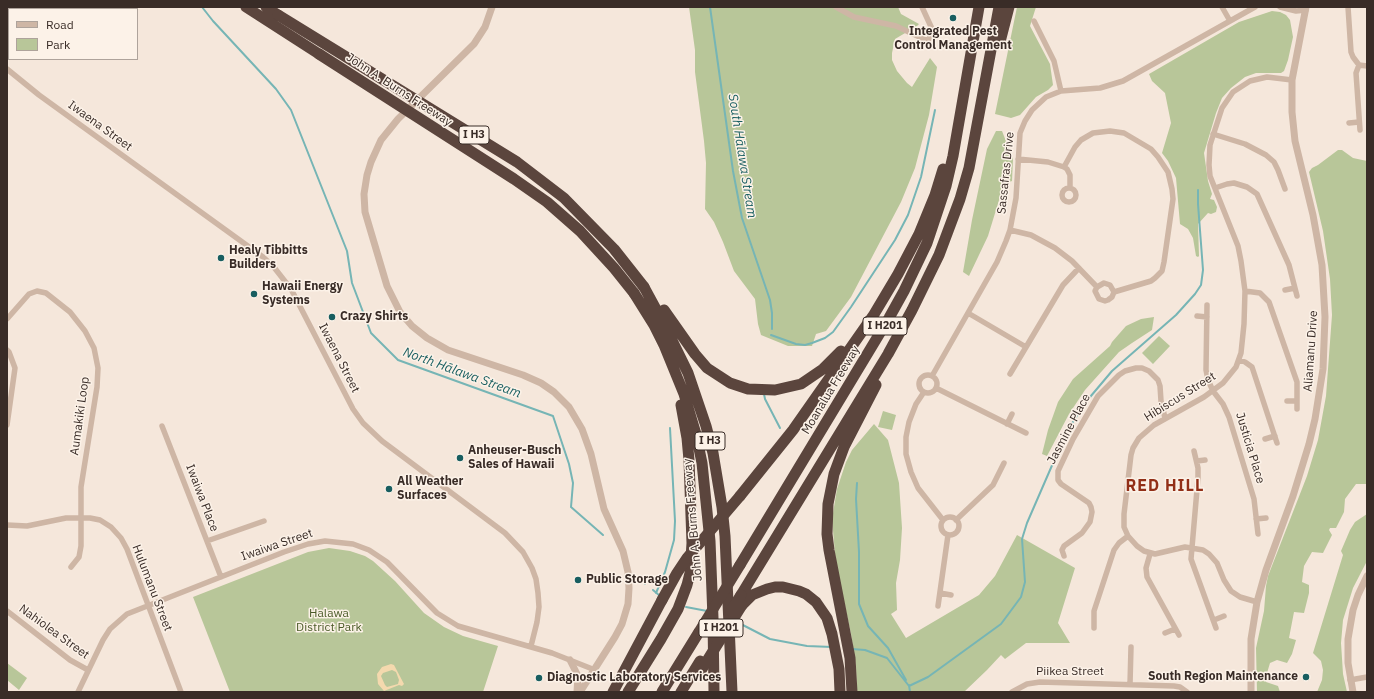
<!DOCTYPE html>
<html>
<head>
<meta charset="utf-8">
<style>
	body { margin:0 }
	#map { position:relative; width:1374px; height:699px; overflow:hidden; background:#f5e7db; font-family:"IBM Plex Sans",sans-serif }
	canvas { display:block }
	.frame { position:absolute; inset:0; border:8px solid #392c27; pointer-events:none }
	.legend { position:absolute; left:8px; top:8px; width:130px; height:52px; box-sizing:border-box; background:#fcf2e8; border:1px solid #aea39b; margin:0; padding:5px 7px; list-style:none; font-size:12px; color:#392c27 }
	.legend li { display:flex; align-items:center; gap:8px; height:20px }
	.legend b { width:20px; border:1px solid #aea39b }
</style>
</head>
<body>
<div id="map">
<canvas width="1374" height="699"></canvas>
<div class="frame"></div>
<ul class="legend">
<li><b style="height:5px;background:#ceb6a5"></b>Road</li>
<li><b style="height:11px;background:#b8c699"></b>Park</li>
</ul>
</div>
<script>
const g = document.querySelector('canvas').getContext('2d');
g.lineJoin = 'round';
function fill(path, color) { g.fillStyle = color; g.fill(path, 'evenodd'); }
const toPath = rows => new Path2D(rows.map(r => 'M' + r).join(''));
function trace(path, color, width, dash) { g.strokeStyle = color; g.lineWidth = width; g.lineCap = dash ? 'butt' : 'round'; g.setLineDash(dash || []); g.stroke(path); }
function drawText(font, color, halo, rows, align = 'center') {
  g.font = font + ' "IBM Plex Sans",sans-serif'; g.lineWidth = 3; g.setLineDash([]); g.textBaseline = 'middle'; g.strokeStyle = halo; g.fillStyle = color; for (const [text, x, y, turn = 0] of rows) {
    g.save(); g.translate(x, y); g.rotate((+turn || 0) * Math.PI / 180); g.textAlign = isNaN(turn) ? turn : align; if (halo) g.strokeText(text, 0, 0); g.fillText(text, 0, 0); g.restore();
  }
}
fill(toPath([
	[689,7,898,7,901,14,919,24,917,26,895,39,892,53,892,60,897,71,907,83,912,87,930,58,937,67,929,115,915,168,901,202,851,297,826,331,816,334,812,346,788,346,761,335,758,324,755,299,734,271,723,242,714,222,705,209,706,163,704,141,695,72,695,50],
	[1017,7,1036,7,1030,26,1050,64,1053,85,1048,90,1036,97,1020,115,1011,118,995,114],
	[1272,11,1280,12,1286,15,1290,20,1293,37,1288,60,1284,71,1281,73,1256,73,1245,77,1231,88,1222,98,1216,113,1204,153,1208,181,1212,194,1210,199,1214,200,1217,207,1216,212,1211,214,1208,213,1198,224,1199,256,1198,257,1196,256,1193,238,1188,229,1180,224,1176,178,1168,161,1162,153,1171,123,1165,93,1152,81,1149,74,1239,22],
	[996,131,1002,131,1013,159,1012,181,1004,184,988,236,969,276,963,272,972,220,987,149],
	[1338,150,1342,150,1353,158,1367,161,1367,484,1356,484,1345,499,1344,512,1336,528,1330,528,1329,530,1332,535,1323,553,1312,552,1304,566,1302,582,1309,585,1309,593,1304,613,1294,612,1289,638,1296,640,1292,654,1287,663,1277,660,1270,663,1267,673,1266,682,1278,686,1280,692,1257,692,1256,648,1264,611,1266,586,1268,576,1307,476,1318,440,1326,396,1332,315,1330,279,1323,231,1309,172,1312,168,1318,165],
	[1154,317,1152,330,1132,343,1119,352,1085,390,1069,414,1047,456,1042,454,1048,430,1058,402,1073,379,1110,346,1112,342,1126,326,1141,319],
	[1159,336,1170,346,1153,364,1142,353],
	[883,411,896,415,892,430,878,427],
	[874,424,888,440,899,483,902,528,900,560,896,583,897,610,891,614,906,638,979,595,995,576,1017,535,1075,568,1058,623,1070,643,1026,643,1005,659,1001,655,987,670,964,692,857,692,856,666,851,634,836,565,832,519,837,489,846,462,852,450],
	[1367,514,1367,561,1353,588,1343,620,1341,643,1343,674,1347,692,1317,692,1322,680,1323,670,1321,661,1313,653,1343,555,1341,551,1350,530,1355,522],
	[329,548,350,551,365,556,373,561,395,581,424,613,444,627,463,636,498,646,483,692,230,692,193,597,308,552],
	[7,663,27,678,19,690,7,680]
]), '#b8c699');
fill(toPath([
	[391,664,394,665,404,684,402,686,399,685,384,691,378,684,377,674,382,667],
	[392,670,396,672,399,680,398,684,387,687,385,685,381,676,383,673]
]), '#f4d9ae');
trace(toPath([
	[202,7,213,21,276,89,291,110,347,251,352,283,371,333,398,360,553,416,569,464,573,483,571,507,603,535],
	[710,7,733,171,742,218,770,300,772,313,772,329],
	[771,335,796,344,805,345,812,343,825,338,833,332,851,307,895,240,908,215,921,177,935,110],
	[764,394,765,399,780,428],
	[857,483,856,499,859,552,859,604,868,626,888,648,906,680],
	[639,578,645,584],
	[653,590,660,596],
	[656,593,665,572,674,540,675,521,670,428],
	[686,607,707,611],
	[737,622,770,639,807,646,832,647],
	[852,649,865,650,887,658,909,686],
	[909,685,910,692],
	[909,686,928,677,1001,624,1021,597,1025,582,1022,539,1027,523,1060,447,1071,425,1085,403,1112,371,1176,315,1195,294,1201,285,1203,270,1198,204,1198,190]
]), '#76b5b5', 2);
trace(toPath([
	[836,7,854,17,896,26,928,41,933,31,922,7],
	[1222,7,1230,21],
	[1280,7,1296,11,1306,10],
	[1348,7,1351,52,1353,57,1359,65,1367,66],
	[1034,21,1054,61,1061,91],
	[1359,65,1356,73,1360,130],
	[7,69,39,95,263,257,273,266,291,289,353,409,363,423,382,441,505,533,523,552,532,568,536,579,538,593,539,607,537,622,531,646],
	[1349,123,1359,122],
	[1213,134,1245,144,1266,155,1274,162,1278,170,1285,189],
	[1018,159,1048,162,1064,167,1067,169,1070,175,1070,187],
	[1064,167,1075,147,1081,140,1093,133,1110,131,1124,133,1151,149,1158,157,1168,172,1172,189,1173,199,1164,262,1162,271,1155,278,1151,281,1114,292,1112,297,1108,300,1105,301,1099,299,1095,291,1097,287,1104,283,1110,285,1114,292],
	'1062 195a7 7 0 1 1 14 0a7 7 0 1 1-14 0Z',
	[1215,188,1227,184,1234,183,1247,187,1257,194,1289,265,1297,296],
	[1010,230,1031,235,1055,248,1072,261,1097,287],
	[1285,290,1295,288],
	[1245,291,1260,293,1269,302,1297,382,1297,409],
	[1207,305,1206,370,1208,380,1213,391,1223,404,1229,417,1254,499,1258,534],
	[968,313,1026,347],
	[1197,316,1207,317],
	[7,319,29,294,37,291,46,293,70,312,85,331,94,348,98,368,97,387,81,487,81,546,79,557,71,567],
	[7,350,9,352,15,368,7,425],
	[1239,360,1245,362,1252,367,1277,443],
	[1010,374,1063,285,1079,268],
	'919 384a9 9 0 1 1 18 0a9 9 0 1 1-18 0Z',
	[932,376,997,262,1006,241,1010,230,1016,198,1020,133,1025,121,1032,110,1046,97,1061,91,1100,88,1123,81,1255,7],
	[936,388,1026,433],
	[924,392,916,404,909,422,906,437,906,454,911,472,918,488,943,520],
	[1287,401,1297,401],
	[1007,424,1012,414],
	[162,426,221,577],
	[1265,439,1275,436],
	[1194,451,1198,468,1198,478,1191,559,1216,628],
	[1197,461,1205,460],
	'941 526a9 9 0 1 1 18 0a9 9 0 1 1-18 0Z',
	[1256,519,1266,518],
	[956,520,993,485,1004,463],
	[7,525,27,526,66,518,90,518,100,520,111,527,121,538,127,549,181,692],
	[207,541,264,521],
	[1150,554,1146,568,1147,577,1179,635],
	[1064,556,1062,550,1064,546,1082,533,1090,522,1092,512,1091,507,1089,503,1061,484,1058,480,1058,471,1073,439,1098,396,1119,375,1125,371,1136,368,1142,368,1149,371,1158,380,1160,386,1161,401,1165,418],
	[940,593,951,595],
	[1257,602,1240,597,1231,591,1224,580,1217,563,1209,554,1203,550,1185,547,1155,554,1144,551,1137,546,1128,536,1124,527,1124,514,1131,455,1133,448,1139,438,1154,425,1204,397,1223,383,1236,367,1241,353,1244,324,1245,291,1241,261,1238,246,1210,176,1209,165,1210,145,1222,108,1233,92,1250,81,1267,77,1292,80],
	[938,606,948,535],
	[7,611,70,660,88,670],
	[1214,620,1224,616],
	[1094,628,1094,611,1114,550,1119,543,1128,536],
	[1165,633,1175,629],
	[1350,680,1367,677],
	[1130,684,1131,647],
	[78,692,103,640,110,629,127,614,284,552,308,544,325,541,353,544,369,550,387,562,437,613,458,626,552,653,595,670],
	[1012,692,1027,684,1040,682,1174,686,1180,687,1187,692]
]), '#ceb6a5', 5.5);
trace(toPath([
	[492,7,485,27,474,44,398,119,381,140,371,162,367,175,364,194,365,212,387,286,400,312,412,326,427,338,448,350,523,375,541,383,554,392,569,407,582,429,591,454,604,509,623,551,628,572,629,588,628,604,622,624,615,637,580,692],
	[570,660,578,676,577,692],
	[1251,692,1251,639,1257,602,1266,570,1293,496,1309,444,1315,419,1323,369,1325,317,1322,265,1313,215,1295,141,1292,112,1292,80,1306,7],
	[1353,692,1348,663,1348,639,1353,610,1358,595,1367,576]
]), '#ceb6a5', 7);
trace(toPath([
	[246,7,319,54],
	[266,7,278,15],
	[1000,42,1009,7],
	[644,287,663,322,688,373,706,426,713,453,722,507,725,536,732,692],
	[634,293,654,325,664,345,684,394,696,434,702,463,710,541,713,618,714,692],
	[664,310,695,354,707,368,730,383,748,389,775,390,801,384,823,369,841,351],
	[740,496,793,430,873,316,898,274,919,234,935,195,943,169],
	[740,565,889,318,904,291,927,243,946,186,953,156,979,7],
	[741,595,888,354,912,310,939,255,960,199,969,168,999,7],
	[742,605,752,595,767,589,775,587,783,587,799,591,806,594,816,602,827,618,832,634,839,669,840,692],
	[613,692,662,600],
	[628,692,661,639,678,609,687,585,690,573,692,543,689,460,687,438,681,405],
	[662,692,699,632],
	[681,692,700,661],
	[852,692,850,658,829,550,827,534,828,504,834,474,844,447,876,385]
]), '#5b453d', 11);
trace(toPath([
	[278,15,517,162,564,198,614,249,644,287],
	[319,54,514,179,547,202,580,231,614,268,634,293],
	[662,600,677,573,687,558,740,496],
	[731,611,741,595],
	[699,632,740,565],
	[700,672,742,605]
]), '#5b453d', 11);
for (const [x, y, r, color] of [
	[953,18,4,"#185e60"],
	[221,258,4,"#185e60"],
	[254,294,4,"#185e60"],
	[332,317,4,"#185e60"],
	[460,458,4,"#185e60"],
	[389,489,4,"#185e60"],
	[578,580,4,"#185e60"],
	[1306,677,4,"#185e60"],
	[539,678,4,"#185e60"]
]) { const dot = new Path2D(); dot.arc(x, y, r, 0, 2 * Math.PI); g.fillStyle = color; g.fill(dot); trace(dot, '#fcf2e8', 1.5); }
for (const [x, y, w] of [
	[474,135,30],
	[885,326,44],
	[710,441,30],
	[721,628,44]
]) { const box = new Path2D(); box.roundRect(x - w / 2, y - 9, w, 18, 3); g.fillStyle = '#fcf2e8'; g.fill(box); trace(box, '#392c27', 1); }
drawText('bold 11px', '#392c27', null, [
	["I H3",474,135],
	["I H201",885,326],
	["I H3",710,441],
	["I H201",721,628]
]);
drawText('bold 12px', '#392c27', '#fcf2e8', [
	["Integrated Pest",953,32,"center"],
	["Control Management",953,46,"center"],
	["Healy Tibbitts",229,251],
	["Builders",229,265],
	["Hawaii Energy",262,287],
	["Systems",262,301],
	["Crazy Shirts",340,317],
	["Anheuser-Busch",468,451],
	["Sales of Hawaii",468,465],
	["All Weather",397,482],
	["Surfaces",397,496],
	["Public Storage",586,580],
	["South Region Maintenance",1298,677,"right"],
	["Diagnostic Laboratory Services",547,678]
], 'left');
drawText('12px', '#392c27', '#fcf2e8', [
	["John A. Burns Freeway",399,90,33],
	["Iwaena Street",100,126,36],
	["Sassafras Drive",1006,173,-84],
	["Aliamanu Drive",1311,351,-86],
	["Iwaena Street",339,358,63],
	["Moanalua Freeway",831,390,-59],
	["Hibiscus Street",1180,397,-32],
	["Aumakiki Loop",80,416,-82],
	["Jasmine Place",1069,429,-62],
	["Justicia Place",1250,448,73],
	["Iwaiwa Place",202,498,69],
	["John A. Burns Freeway",693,520,-95],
	["Iwaiwa Street",277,545,-19],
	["Hulumanu Street",152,588,69],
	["Nahiolea Street",54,632,36],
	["Piikea Street",1070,672]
]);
drawText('12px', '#4a5a28', '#fcf2e8', [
	["Halawa",329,614],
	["District Park",329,628]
]);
drawText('italic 13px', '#185e60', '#fcf2e8', [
	["South Hālawa Stream",742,156,81],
	["North Hālawa Stream",462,373,20]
]);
g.letterSpacing = '1px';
drawText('bold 16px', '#922f17', '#fcf2e8', [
	["RED HILL",1165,486]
]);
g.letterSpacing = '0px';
</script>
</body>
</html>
